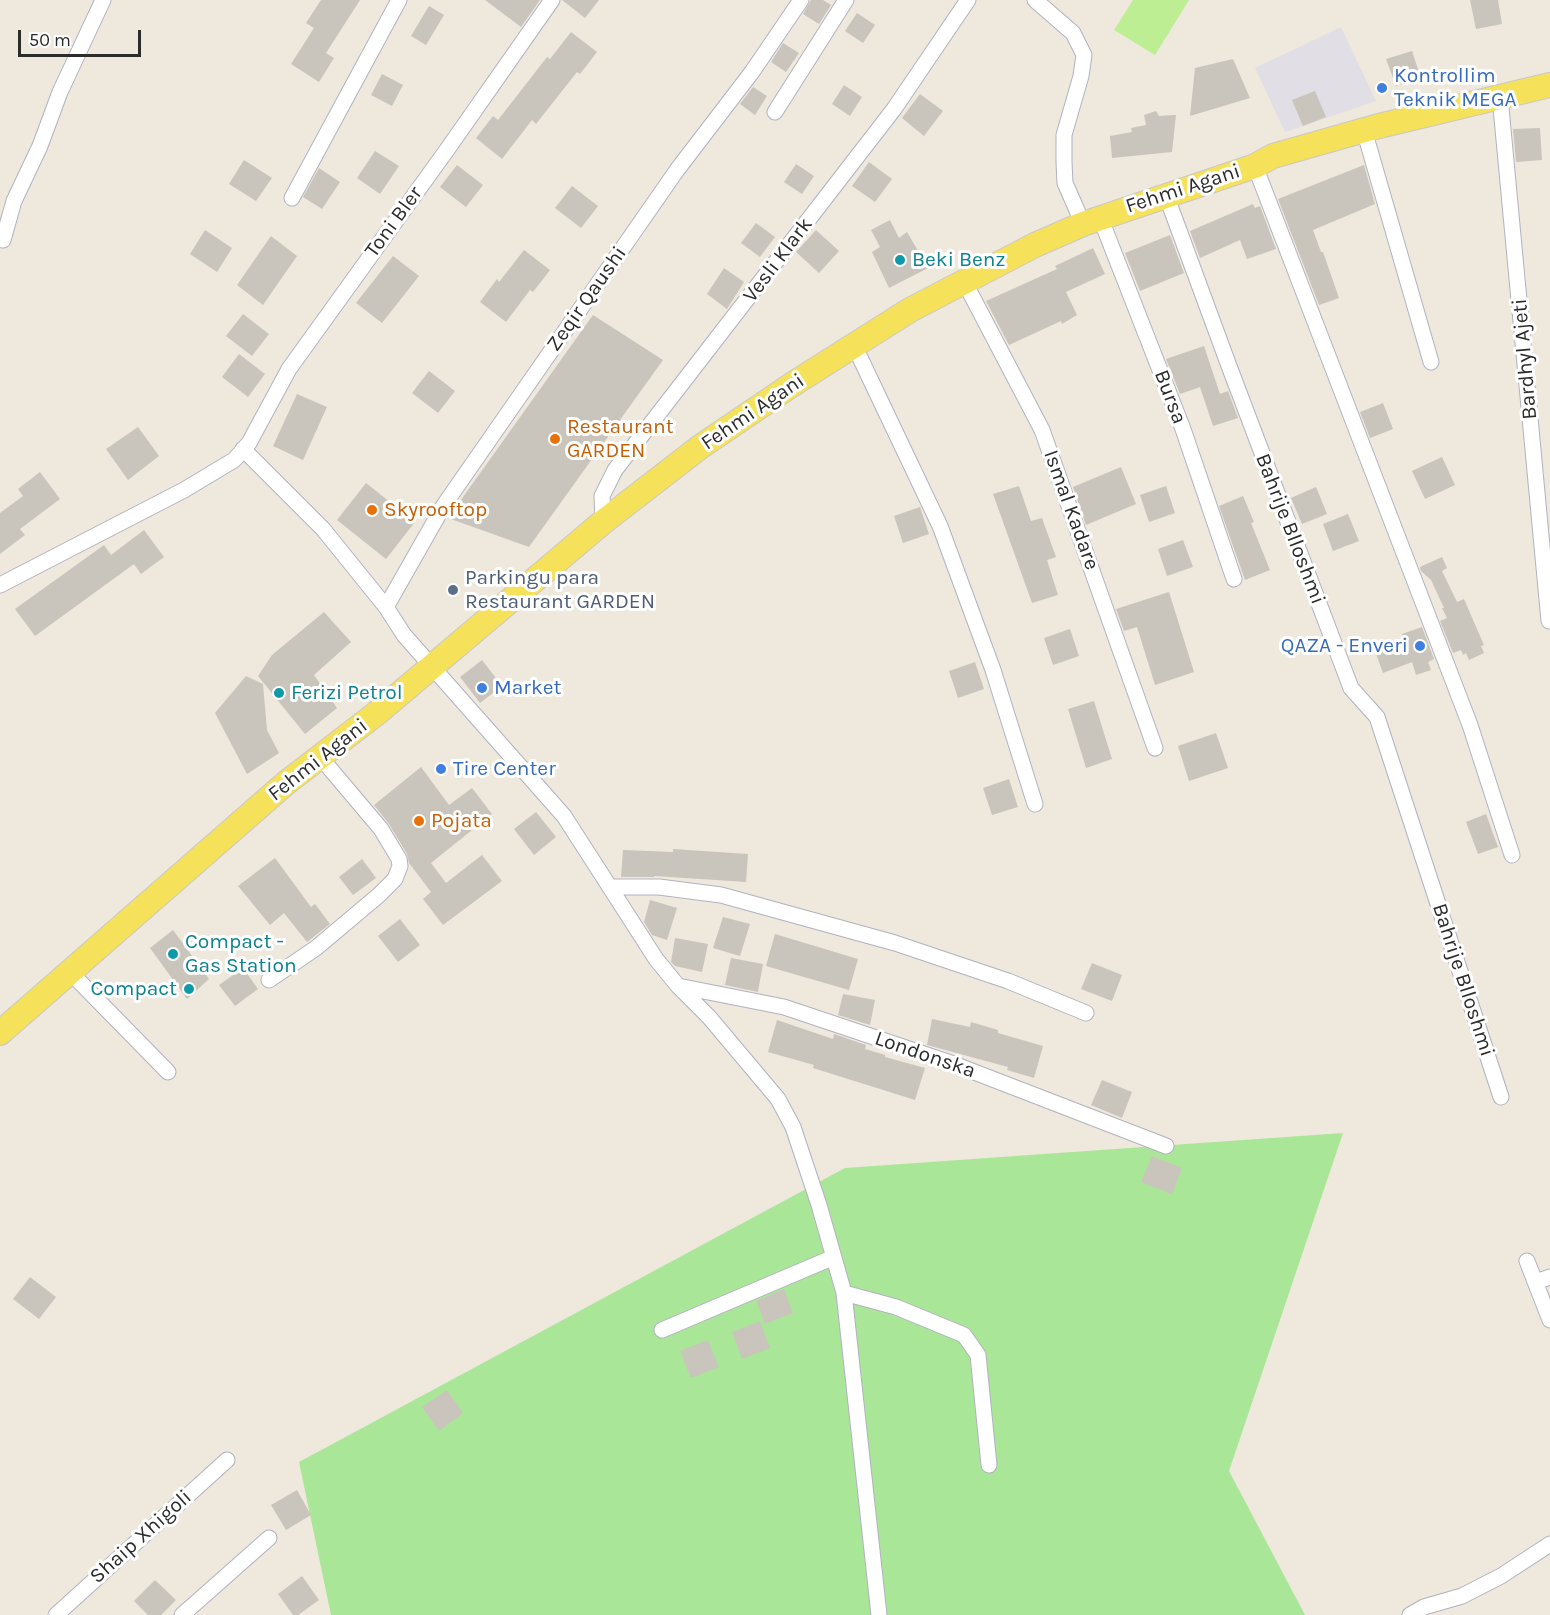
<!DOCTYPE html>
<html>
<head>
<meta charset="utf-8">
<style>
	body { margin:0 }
	#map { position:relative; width:1550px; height:1615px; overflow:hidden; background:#eee8dd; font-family:Karla,sans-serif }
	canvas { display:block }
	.scale { position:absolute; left:18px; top:30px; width:123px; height:27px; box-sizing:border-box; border:3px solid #2c2c2c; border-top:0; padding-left:8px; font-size:18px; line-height:21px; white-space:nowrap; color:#2c2c2c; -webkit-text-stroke:4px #fff; paint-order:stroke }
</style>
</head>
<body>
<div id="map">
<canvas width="1550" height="1615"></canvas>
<div class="scale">50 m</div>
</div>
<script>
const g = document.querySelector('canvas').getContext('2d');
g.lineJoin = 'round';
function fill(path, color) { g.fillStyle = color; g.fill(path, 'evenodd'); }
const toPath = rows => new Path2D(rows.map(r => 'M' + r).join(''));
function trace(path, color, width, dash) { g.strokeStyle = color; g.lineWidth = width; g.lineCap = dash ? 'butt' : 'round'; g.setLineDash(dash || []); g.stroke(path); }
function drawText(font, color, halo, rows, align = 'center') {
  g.font = font + ' Karla,sans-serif'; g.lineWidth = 6; g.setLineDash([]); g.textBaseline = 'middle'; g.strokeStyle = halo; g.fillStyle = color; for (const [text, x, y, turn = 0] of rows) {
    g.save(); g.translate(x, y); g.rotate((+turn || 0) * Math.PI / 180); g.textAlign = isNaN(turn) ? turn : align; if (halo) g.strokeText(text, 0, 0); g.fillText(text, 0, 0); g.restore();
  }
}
fill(toPath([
	[1341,27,1376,101,1285,132,1255,68]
]), '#e1dee6');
fill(toPath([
	[1343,1133,1229,1471,1305,1615,331,1615,299,1462,845,1168]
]), '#aae698');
fill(toPath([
	[1133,0,1189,0,1155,55,1114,30]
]), '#beee93');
fill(toPath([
	[321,0,360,0,326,53,334,58,319,82,291,64,314,28,306,23],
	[485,0,540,0,521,27],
	[562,0,599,0,585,18],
	[811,0,823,0,831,5,819,24,803,14],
	[1470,0,1498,0,1502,24,1476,29],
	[429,6,444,15,426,45,411,36],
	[857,13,875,25,863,43,845,31],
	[571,32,597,52,580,74,577,72,536,124,532,120,502,159,476,138,493,116,498,120,547,57,550,59],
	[783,43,799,53,786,72,771,62],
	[1412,51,1421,78,1396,86,1386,59],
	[1233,59,1250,98,1190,116,1195,68],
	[382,74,403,85,392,106,371,95],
	[844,85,862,97,850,116,832,104],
	[753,87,767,96,755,115,740,104],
	[1315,91,1326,117,1303,126,1292,100],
	[920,94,943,111,924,136,902,118],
	[1156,111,1159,116,1176,115,1172,152,1112,158,1110,136,1132,132,1131,128,1146,125,1144,115],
	[1540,128,1542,160,1516,162,1513,129],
	[375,151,399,166,380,194,357,178],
	[244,160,272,178,256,201,229,184],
	[869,162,892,179,875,202,852,186],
	[796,164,814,176,802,194,784,182],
	[457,165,483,185,466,207,440,187],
	[1364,165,1375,204,1313,230,1321,252,1323,252,1339,298,1319,305,1278,199],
	[319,168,340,182,322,209,303,197],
	[572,186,598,206,581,228,555,208],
	[1253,204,1255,208,1260,206,1276,249,1247,259,1240,240,1200,258,1190,231],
	[890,220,899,238,907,232,928,268,889,288,872,252,880,247,871,230],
	[756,223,775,237,760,257,741,243],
	[205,230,232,248,217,272,190,254],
	[816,230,839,251,819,273,796,252],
	[1170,235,1184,273,1140,291,1125,253],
	[271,236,297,256,263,305,237,285],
	[1093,248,1105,274,1066,292,1077,315,1062,324,1061,321,1009,345,986,301,1057,269,1055,266],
	[524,250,550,270,533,292,530,290,506,322,480,302,497,279,499,282],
	[393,256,419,276,382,323,356,303],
	[724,268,744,282,727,309,707,294],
	[243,314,269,334,252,356,226,336],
	[593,315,663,360,529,547,448,518],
	[1204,346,1220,394,1228,391,1238,418,1213,426,1200,387,1180,394,1166,359],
	[239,354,265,374,248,397,222,377],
	[429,371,455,391,438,413,412,393],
	[297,394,327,407,303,460,273,446],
	[1383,403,1393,429,1370,438,1360,412],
	[138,427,159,456,128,480,106,449],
	[1442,457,1455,485,1425,499,1412,471],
	[1121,467,1136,504,1086,525,1073,487],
	[40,472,60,499,20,529,25,535,0,554,0,513,23,496,18,489],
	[366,483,415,522,386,559,337,520],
	[1019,486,1031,521,1042,518,1056,557,1047,560,1058,595,1032,603,993,494],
	[1166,486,1175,513,1149,522,1140,495],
	[1316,487,1327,514,1302,524,1291,498],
	[1243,496,1254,522,1251,523,1270,570,1245,580,1219,506],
	[920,507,929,534,903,543,894,516],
	[1348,514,1359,541,1333,551,1323,524],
	[144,530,164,557,141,574,134,564,35,636,15,609,104,545,111,555],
	[1183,540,1193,567,1167,576,1158,549],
	[1442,557,1447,568,1442,571,1457,602,1464,599,1484,645,1481,646,1484,653,1469,660,1466,653,1463,655,1461,650,1453,653,1440,621,1447,618,1442,608,1444,608,1431,580,1421,571,1420,567],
	[1169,592,1194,672,1155,685,1137,627,1124,631,1116,609],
	[324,612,351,642,314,675,337,708,305,734,258,676,272,655],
	[1422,627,1434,659,1428,662,1431,670,1416,675,1412,662,1383,673,1375,651,1404,640,1402,634],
	[1070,629,1079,656,1053,665,1044,638],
	[482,660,502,686,480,703,460,677],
	[975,662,984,689,958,698,949,671],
	[246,676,263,684,267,730,279,753,247,774,215,713],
	[1094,701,1112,759,1086,768,1068,709],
	[1216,733,1228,768,1189,781,1178,746],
	[421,767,449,805,472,788,492,814,431,863,446,883,482,855,502,881,443,925,423,899,431,892,409,863,407,854,389,824,374,805],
	[1009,779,1018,807,992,815,983,788],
	[536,812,556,837,534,855,514,829],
	[1486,814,1498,847,1478,854,1466,822],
	[673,849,748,854,746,882,654,876,654,877,621,877,623,850,673,852],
	[275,858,311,907,315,904,330,924,307,942,284,913,270,925,238,886],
	[362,859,376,878,353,895,339,877],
	[650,900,677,908,667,940,652,935,644,922],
	[723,917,750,924,740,956,713,948],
	[400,919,420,945,398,962,378,936],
	[173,930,209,979,187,999,150,948],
	[775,934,858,959,849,990,766,966],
	[675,938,708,944,702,972,675,966,671,962],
	[731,958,763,964,758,992,725,985],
	[1092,963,1122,975,1112,1001,1081,989],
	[243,968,258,989,235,1006,219,985],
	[843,994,875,1000,870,1025,838,1015],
	[932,1019,970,1027,971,1022,998,1030,998,1033,1043,1046,1034,1078,1007,1070,1008,1067,927,1045],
	[777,1020,833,1039,834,1034,866,1045,865,1049,885,1055,885,1057,925,1068,915,1100,813,1068,814,1065,768,1052],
	[1102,1080,1132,1092,1122,1118,1091,1105],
	[1152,1156,1182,1168,1172,1194,1141,1182],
	[30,1277,56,1297,39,1319,13,1299],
	[784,1289,793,1313,765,1324,756,1301],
	[760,1321,770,1348,742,1359,732,1332],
	[708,1340,719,1367,691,1378,680,1351],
	[447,1390,463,1413,439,1431,422,1407],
	[297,1490,311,1515,286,1530,271,1505],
	[302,1576,319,1600,298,1615,293,1615,278,1594],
	[155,1580,176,1600,161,1615,148,1615,134,1601]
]), '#c9c5bd');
const minor = toPath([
	[1035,0,1073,33,1084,55,1081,76,1064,135,1064,162,1065,183,1083,224],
	[1500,97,1549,621],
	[775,112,846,0],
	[1364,130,1431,362],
	[1255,166,1470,725,1512,855],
	[1166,195,1229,366,1351,688,1377,717,1501,1097],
	[292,198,399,0],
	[1100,217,1183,429,1234,579],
	[3,240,14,201,40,146,60,92,103,0],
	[964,281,1042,430,1155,748],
	[854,345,940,526,993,670,1035,804],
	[243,449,323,529,386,607,404,635,564,816,656,959,678,986,784,1007,951,1063,1166,1146],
	[603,522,602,496,615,470,894,109,968,0],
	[0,585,184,490,234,460,249,443,289,369,449,147,552,0],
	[386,607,444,505,677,170,752,72,801,0],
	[611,887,659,887,721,895,895,943,1008,981,1086,1013],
	[70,972,168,1072],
	[269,980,316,948,379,895,395,879,400,866,399,859,381,829,321,758],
	[678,986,709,1017,778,1099,793,1127,819,1205,844,1293,879,1615],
	[1527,1261,1550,1320],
	[1535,1282,1550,1277],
	[844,1293,896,1307,964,1335,978,1355,989,1465],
	[662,1330,834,1257],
	[56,1615,227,1460],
	[182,1615,269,1538],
	[1410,1615,1424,1607,1462,1596,1501,1576,1550,1544]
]);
const primary = toPath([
	[0,1033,286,783,377,713,603,522,700,447,793,384,910,310,1035,245,1083,224,1255,166,1273,156,1375,127,1550,85]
]);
trace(minor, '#b2b2c0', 17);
trace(primary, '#c8c8c8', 26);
trace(minor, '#fff', 15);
trace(primary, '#f6e25a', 24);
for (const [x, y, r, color] of [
	[1382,88,6,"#3f7fe0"],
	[900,260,6,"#0f9aa8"],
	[555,439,6,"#e8710a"],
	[372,510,6,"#e8710a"],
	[453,590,6,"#5c6f8a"],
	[1420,646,6,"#3f7fe0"],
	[482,688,6,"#3f7fe0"],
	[279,693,6,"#0f9aa8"],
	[441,769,6,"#3f7fe0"],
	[419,821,6,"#e8710a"],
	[173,954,6,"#0f9aa8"],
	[189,989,6,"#0f9aa8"]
]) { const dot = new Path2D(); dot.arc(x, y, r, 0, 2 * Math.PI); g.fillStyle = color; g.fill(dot); trace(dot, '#fff', 2); }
drawText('21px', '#366cbe', '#fff', [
	["Kontrollim",1394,76],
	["Teknik MEGA",1394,100],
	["QAZA - Enveri",1408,646,"right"],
	["Market",494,688],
	["Tire Center",453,769]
], 'left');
drawText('21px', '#2c2c2c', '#fff', [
	["Fehmi Agani",1183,189,-18],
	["Toni Bler",394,222,-54],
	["Vesli Klark",778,260,-53],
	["Zeqir Qaushi",587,299,-55],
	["Bardhyl Ajeti",1525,359,-95],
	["Bursa",1170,397,69],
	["Fehmi Agani",753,412,-34],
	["Ismal Kadare",1071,510,70],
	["Bahrije Blloshmi",1290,529,69],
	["Fehmi Agani",318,760,-38],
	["Bahrije Blloshmi",1463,980,72],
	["Londonska",925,1055,19],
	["Shaip Xhigoli",141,1537,-42]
]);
drawText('21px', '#0d838f', '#fff', [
	["Beki Benz",912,260],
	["Ferizi Petrol",291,693],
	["Compact -",185,942],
	["Gas Station",185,966],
	["Compact",177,989,"right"]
], 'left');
drawText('21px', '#c56008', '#fff', [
	["Restaurant",567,427],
	["GARDEN",567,451],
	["Skyrooftop",384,510],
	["Pojata",431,821]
], 'left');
drawText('21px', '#4e5e75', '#fff', [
	["Parkingu para",465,578],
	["Restaurant GARDEN",465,602]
], 'left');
</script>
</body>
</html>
